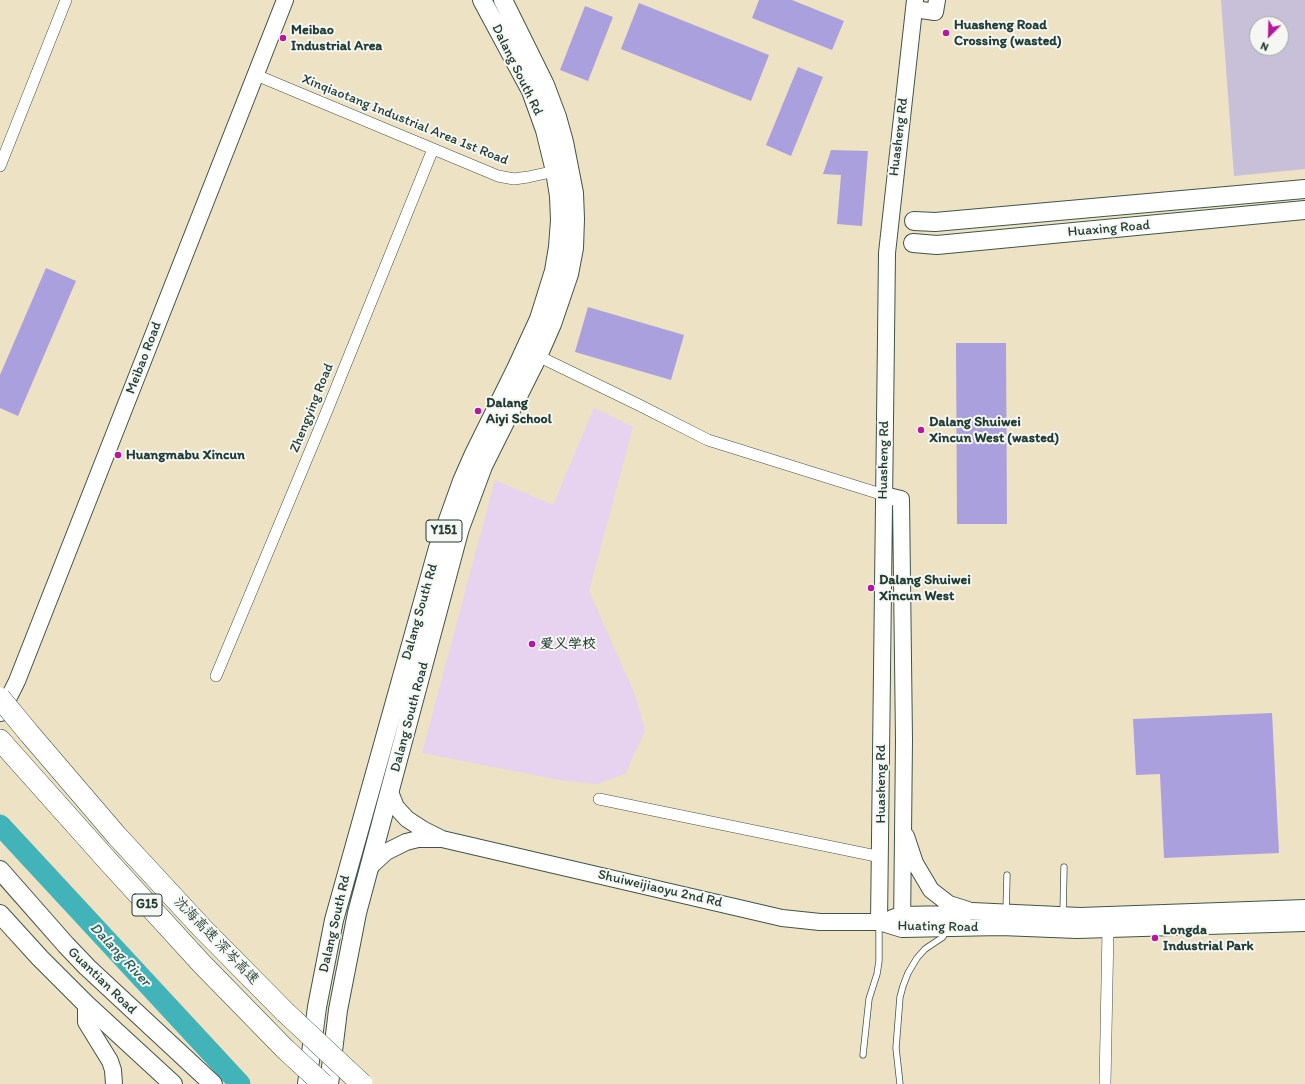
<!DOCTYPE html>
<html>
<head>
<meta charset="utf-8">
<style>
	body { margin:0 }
	#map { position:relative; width:1305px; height:1084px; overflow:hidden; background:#ede2c3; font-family:Itim,sans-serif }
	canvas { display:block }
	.north { position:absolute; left:1249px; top:16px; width:40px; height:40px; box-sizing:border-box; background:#f6f6f2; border:1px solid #a0aca6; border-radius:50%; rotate:203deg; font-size:11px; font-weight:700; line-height:16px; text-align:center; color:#1f3d34 }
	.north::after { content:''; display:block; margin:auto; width:14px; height:18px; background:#b5179e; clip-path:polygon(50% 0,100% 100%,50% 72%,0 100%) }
</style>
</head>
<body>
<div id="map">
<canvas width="1305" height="1084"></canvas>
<div class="north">N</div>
</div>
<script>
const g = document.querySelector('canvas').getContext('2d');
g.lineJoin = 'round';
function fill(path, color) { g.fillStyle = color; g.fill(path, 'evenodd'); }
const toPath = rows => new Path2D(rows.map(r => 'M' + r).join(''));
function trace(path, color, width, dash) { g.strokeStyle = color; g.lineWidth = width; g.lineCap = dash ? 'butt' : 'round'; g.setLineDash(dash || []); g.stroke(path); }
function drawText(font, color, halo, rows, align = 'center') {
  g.font = font + ' Itim,"LXGW WenKai TC",sans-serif'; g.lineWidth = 4; g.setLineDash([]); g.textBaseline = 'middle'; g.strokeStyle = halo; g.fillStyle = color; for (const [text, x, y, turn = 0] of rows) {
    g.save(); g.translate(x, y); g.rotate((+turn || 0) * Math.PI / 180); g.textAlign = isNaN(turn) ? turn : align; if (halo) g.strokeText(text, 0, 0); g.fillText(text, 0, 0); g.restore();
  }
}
fill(toPath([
	[594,408,633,427,589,591,636,697,645,731,625,774,597,784,565,781,422,753,495,480,553,505]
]), '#e7d2ef');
fill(toPath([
	[1221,0,1305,0,1305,169,1234,176],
	[1257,24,1281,24,1281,48,1257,48]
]), '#c8bfd8');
trace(toPath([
	[0,825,240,1084]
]), '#43b3ba', 21);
fill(toPath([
	[759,0,792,0,844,21,832,50,752,18],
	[639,3,769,55,751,101,621,49],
	[585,6,613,17,588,81,560,70],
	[798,67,823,77,791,156,766,145],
	[831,150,868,151,862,226,837,224,841,175,823,174],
	[46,268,76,281,18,416,0,408,0,375],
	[588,307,684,335,671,380,575,352],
	[956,343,1006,343,1007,524,957,524],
	[1272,713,1279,853,1164,858,1160,774,1136,775,1133,719]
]), '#aaa0dd');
const lane = toPath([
	[1006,912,1007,875],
	[1063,914,1064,867],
	[863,1055,869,999,877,974,879,961,879,925],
	[900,1084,896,1048,900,997,903,986,908,973,917,958,925,949,943,937,945,930]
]);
const street = toPath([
	[256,75,498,176,514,179,528,177,560,170],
	[0,166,66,0],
	[538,356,639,405,708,440,884,495],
	[216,676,326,413,433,149],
	[599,799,881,857],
	[1105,1084,1108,930]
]);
const secondary = toPath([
	[914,9,935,12,937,0],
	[884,495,901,499,904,740,902,929],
	[1,713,17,681,285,0],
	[390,792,396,807,407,819,424,830,442,839,782,918,820,922,879,922,902,929,1001,927,1077,930,1305,923],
	[906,836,915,863,931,890,949,904,968,910],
	[368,870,373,864,386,852,406,842,418,839,439,839],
	[892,918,901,915,953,914,972,911,1080,916,1305,908],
	[879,922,887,253,915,0],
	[86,1004,86,1022,110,1061,113,1070,114,1084]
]);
const primary = toPath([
	[914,221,935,222,1305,189],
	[913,243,937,245,1305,210],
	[0,870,66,945,87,967,213,1084],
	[0,914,40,958,86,1004,173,1084],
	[307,1084,317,1007,334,920,438,548,462,481,473,456,516,369,539,319,554,271,558,247,560,220,559,196,555,171,545,130,531,91,482,0],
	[329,1084,338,1010,357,913,460,528,483,466,538,356,552,324,569,274,574,248,575,219,574,193,564,142,557,117,545,85,503,0]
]);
const highway = toPath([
	[28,732,117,836,202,928,285,1012],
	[0,740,107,860,202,964,285,1049]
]);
trace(lane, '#3e5649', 7);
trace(street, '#3e5649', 12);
trace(secondary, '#3e5649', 18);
trace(primary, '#3e5649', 20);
trace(highway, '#3e5649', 22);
trace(lane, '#fff', 5.5);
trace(street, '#fff', 11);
trace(secondary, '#fff', 16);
trace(primary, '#fff', 18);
trace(highway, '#fff', 21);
const highwayBridge = toPath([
	[0,698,28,732],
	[285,1012,362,1084],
	[285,1049,323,1084]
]);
trace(highwayBridge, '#3e5649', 22, []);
trace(highwayBridge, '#fff', 21);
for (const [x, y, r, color] of [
	[946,33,4,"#b5179e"],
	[283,38,4,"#b5179e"],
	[478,411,4,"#b5179e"],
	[921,430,4,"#b5179e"],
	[118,455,4,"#b5179e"],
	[871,588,4,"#b5179e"],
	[532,644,4,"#b5179e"],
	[1155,938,4,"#b5179e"]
]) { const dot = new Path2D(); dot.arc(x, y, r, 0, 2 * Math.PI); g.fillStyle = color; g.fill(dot); trace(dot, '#f6f6f2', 1.5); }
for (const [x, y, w] of [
	[444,531,36],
	[147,905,30]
]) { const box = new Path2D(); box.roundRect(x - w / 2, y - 11, w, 22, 3); g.fillStyle = '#f6f6f2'; g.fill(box); trace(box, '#1f3d34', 1); }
drawText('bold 13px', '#1f3d34', null, [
	["Y151",444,531],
	["G15",147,905]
]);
drawText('bold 14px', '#1f3d34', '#f6f6f2', [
	["Huasheng Road",954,25],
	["Crossing (wasted)",954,41],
	["Meibao",291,30],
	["Industrial Area",291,46],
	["Dalang",486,403],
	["Aiyi School",486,419],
	["Dalang Shuiwei",929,422],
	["Xincun West (wasted)",929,438],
	["Huangmabu Xincun",126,455],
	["Dalang Shuiwei",879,580],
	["Xincun West",879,596],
	["爱义学校",540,644],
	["Longda",1163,930],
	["Industrial Park",1163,946]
], 'left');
drawText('14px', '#1f3d34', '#f6f6f2', [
	["Dalang South Rd",517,70,64],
	["Xinqiaotang Industrial Area 1st Road",405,120,22],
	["Huasheng Rd",899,137,-83],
	["Huaxing Road",1109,229,-5],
	["Meibao Road",144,358,-69],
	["Zhengying Road",312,408,-68],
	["Huasheng Rd",884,460,-89],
	["Dalang South Rd",420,612,-74],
	["Dalang South Road",410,717,-75],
	["Huasheng Rd",881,784,-90],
	["Shuiweijiaoyu 2nd Rd",660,889,13],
	["Dalang South Rd",335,924,-77],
	["Huating Road",938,927,1],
	["沈海高速 深岑高速",216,941,46],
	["Guantian Road",102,981,44]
]);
drawText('italic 15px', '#2a605c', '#f6f6f2', [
	["Dalang River",120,955,47]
]);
</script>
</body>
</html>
